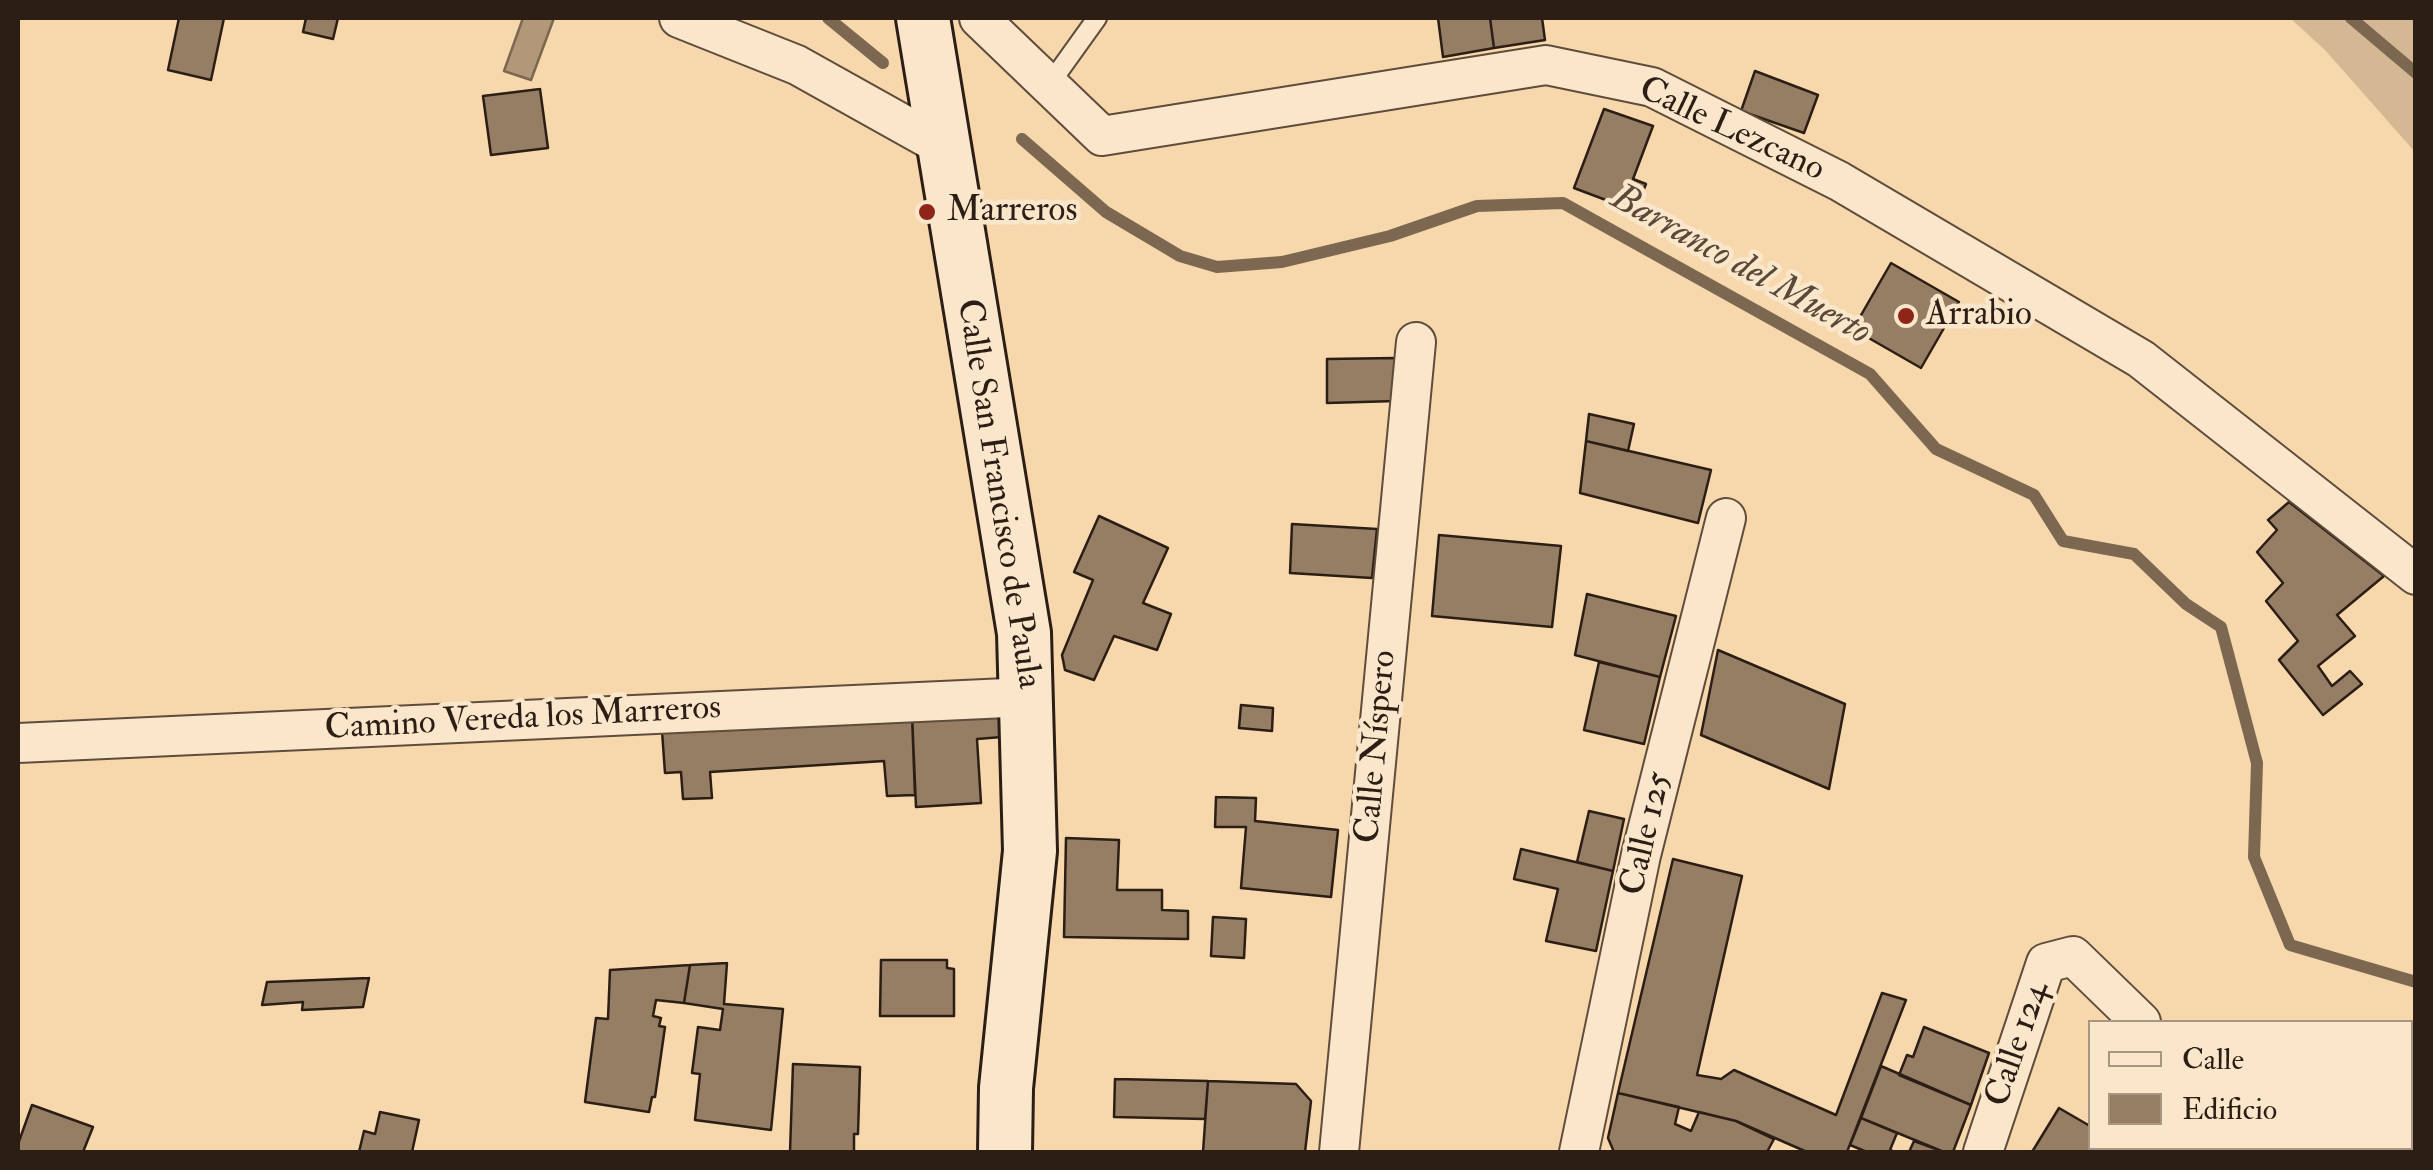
<!DOCTYPE html>
<html>
<head>
<meta charset="utf-8">
<style>
	body { margin:0 }
	#map { position:relative; width:2433px; height:1170px; overflow:hidden; background:#f7d8ad; font-family:"IM FELL Double Pica",serif }
	canvas { display:block }
	.frame { position:absolute; inset:0; border:20px solid #2c1d15; pointer-events:none }
	.legend { position:absolute; left:2088px; top:1020px; width:325px; height:130px; box-sizing:border-box; background:#fae6ca; border:2px solid #a89682; margin:0; padding:12px 18px; list-style:none; font-size:30px; color:#2c1d15 }
	.legend li { display:flex; align-items:center; gap:20px; height:50px }
	.legend b { width:50px; border:2px solid #a89682 }
</style>
</head>
<body>
<div id="map">
<canvas width="2433" height="1170"></canvas>
<div class="frame"></div>
<ul class="legend">
<li><b style="height:12px;background:#fae6ca"></b>Calle</li>
<li><b style="height:28px;background:#967e64"></b>Edificio</li>
</ul>
</div>
<script>
const g = document.querySelector('canvas').getContext('2d');
g.lineJoin = 'round';
function fill(path, color) { g.fillStyle = color; g.fill(path, 'evenodd'); }
const toPath = rows => new Path2D(rows.map(r => 'M' + r).join(''));
function trace(path, color, width, dash) { g.strokeStyle = color; g.lineWidth = width; g.lineCap = dash ? 'butt' : 'round'; g.setLineDash(dash || []); g.stroke(path); }
function drawText(font, color, halo, rows, align = 'center') {
  g.font = font + ' "IM FELL Double Pica",serif'; g.lineWidth = 9; g.setLineDash([]); g.textBaseline = 'middle'; g.strokeStyle = halo; g.fillStyle = color; for (const [text, x, y, turn = 0] of rows) {
    g.save(); g.translate(x, y); g.rotate((+turn || 0) * Math.PI / 180); g.textAlign = isNaN(turn) ? turn : align; if (halo) g.strokeText(text, 0, 0); g.fillText(text, 0, 0); g.restore();
  }
}
fill(toPath([
	[2290,18,2415,18,2415,152,2325,50]
]), '#d4b893');
const water = toPath([
	[523,18,554,18,531,80,504,71,523,18]
]);
fill(water, '#b29879');
trace(water, '#7c6751', 2.5);
trace(toPath([
	[828,18,883,63],
	[2351,18,2416,73],
	[1022,139,1106,212,1180,256,1217,267,1282,262,1390,236,1477,206,1563,203,1870,374,1936,449,2034,495,2063,541,2134,554,2186,604,2221,627,2257,763,2254,857,2290,945,2416,982]
]), '#7c6751', 12);
const building = toPath([
	[179,18,224,18,211,80,168,70,179,18],
	[306,18,338,18,333,39,303,32,306,18],
	[1438,18,1490,18,1494,48,1443,57,1438,18],
	[1490,18,1542,18,1545,40,1494,48,1490,18],
	[1755,71,1818,95,1804,133,1741,111,1755,71],
	[540,89,548,148,491,155,483,96,540,89],
	[1604,109,1653,126,1633,179,1646,184,1635,211,1574,188,1604,109],
	[1891,263,1959,302,1921,368,1853,329,1891,263],
	[1396,358,1396,401,1327,403,1327,359,1396,358],
	[1589,414,1634,424,1628,451,1586,441,1589,414],
	[1586,441,1711,470,1698,523,1580,493,1586,441],
	[2289,502,2384,576,2337,615,2355,636,2318,666,2332,686,2350,671,2362,684,2323,715,2279,660,2298,641,2266,601,2283,583,2257,552,2277,530,2268,520,2289,502],
	[1099,516,1168,548,1143,603,1171,614,1157,650,1114,636,1094,680,1065,670,1062,655,1093,580,1074,572,1099,516],
	[1292,524,1377,529,1372,578,1290,573,1292,524],
	[1439,535,1561,546,1552,627,1432,616,1439,535],
	[1587,594,1676,616,1660,677,1575,655,1587,594],
	[1718,650,1845,704,1829,789,1701,735,1718,650],
	[1599,662,1660,677,1644,744,1584,730,1599,662],
	[1241,705,1273,708,1272,731,1239,728,1241,705],
	[998,709,1002,737,977,739,981,803,916,807,912,715,998,709],
	[912,715,915,795,887,796,884,761,710,772,712,798,683,799,681,772,665,773,662,731,912,715],
	[1216,797,1256,798,1255,821,1338,830,1331,897,1241,888,1246,827,1215,827,1216,797],
	[1589,811,1624,819,1613,871,1577,862,1589,811],
	[1066,838,1119,840,1117,890,1162,890,1162,910,1188,911,1188,939,1064,937,1066,838],
	[1521,849,1613,871,1596,951,1546,941,1558,889,1514,879,1521,849],
	[1673,859,1742,876,1697,1075,1721,1079,1734,1070,1836,1115,1882,993,1906,1000,1847,1152,1807,1152,1736,1121,1618,1093,1673,859],
	[1213,917,1246,919,1244,958,1211,956,1213,917],
	[881,960,947,960,947,968,954,969,954,1016,880,1016,881,960],
	[727,963,724,1004,783,1009,771,1130,695,1120,700,1074,692,1073,698,1027,720,1030,723,1009,684,1003,690,965,727,963],
	[690,965,684,1003,656,1000,653,1016,661,1018,659,1026,665,1027,655,1097,652,1097,649,1112,585,1102,596,1018,608,1019,610,970,690,965],
	[369,978,363,1007,302,1010,303,1002,262,1005,267,982,369,978],
	[1924,1027,1989,1053,1971,1105,1899,1075,1907,1055,1913,1057,1924,1027],
	[793,1064,860,1067,858,1134,854,1134,854,1152,790,1152,793,1064],
	[1881,1066,1971,1105,1953,1152,1944,1152,1861,1118,1881,1066],
	[1115,1079,1208,1081,1205,1119,1114,1117,1115,1079],
	[1208,1081,1296,1084,1311,1101,1305,1152,1203,1152,1208,1081],
	[1618,1093,1679,1107,1675,1124,1691,1131,1699,1112,1736,1121,1774,1139,1767,1152,1614,1152,1608,1138,1618,1093],
	[32,1105,93,1127,83,1152,18,1152,18,1144,32,1105],
	[2059,1108,2090,1126,2090,1148,2127,1148,2135,1152,2032,1152,2059,1108],
	[380,1112,419,1120,412,1152,359,1152,364,1131,375,1134,380,1112],
	[1861,1118,1897,1133,1890,1150,1895,1152,1867,1152,1850,1145,1861,1118],
	[1914,1141,1944,1152,1909,1152,1914,1141],
	[2169,1148,2214,1148,2219,1152,2167,1152,2169,1148]
]);
fill(building, '#967e64');
trace(building, '#2c1d15', 2.5);
const lane = toPath([
	[1049,85,1097,18]
]);
const street = toPath([
	[679,18,797,65,942,146],
	[979,18,1102,136,1546,65,1652,87,1839,181,2141,359,2416,575],
	[18,743,1029,697],
	[2268,1148,2273,1152],
	[1339,1152,1416,342],
	[1579,1152,1641,855,1726,518],
	[1983,1152,2046,963,2073,956,2141,1022]
]);
const secondary = toPath([
	[923,18,1024,633,1030,851,1006,1088,1005,1152]
]);
trace(lane, '#5f4c3b', 22);
trace(street, '#5f4c3b', 42);
trace(secondary, '#2c1d15', 58);
trace(lane, '#fae6ca', 18);
trace(street, '#fae6ca', 38);
trace(secondary, '#fae6ca', 52);
for (const [x, y, r, color] of [
	[927,212,10,"#8f2418"],
	[1906,316,10,"#8f2418"]
]) { const dot = new Path2D(); dot.arc(x, y, r, 0, 2 * Math.PI); g.fillStyle = color; g.fill(dot); trace(dot, '#fae6ca', 4); }
drawText('35px', '#2c1d15', '#fae6ca', [
	["Calle Lezcano",1731,131,25],
	["Calle San Francisco de Paula",997,494,81],
	["Camino Vereda los Marreros",523,720,-3],
	["Calle Níspero",1378,747,-85],
	["Calle 125",1648,834,-77],
	["Calle 124",2019,1045,-71]
]);
drawText('35px', '#2c1d15', '#fae6ca', [
	["Marreros",947,212],
	["Arrabio",1926,316]
], 'left');
drawText('italic 38px', '#5b4838', '#fae6ca', [
	["Barranco del Muerto",1740,267,29]
]);
</script>
</body>
</html>
